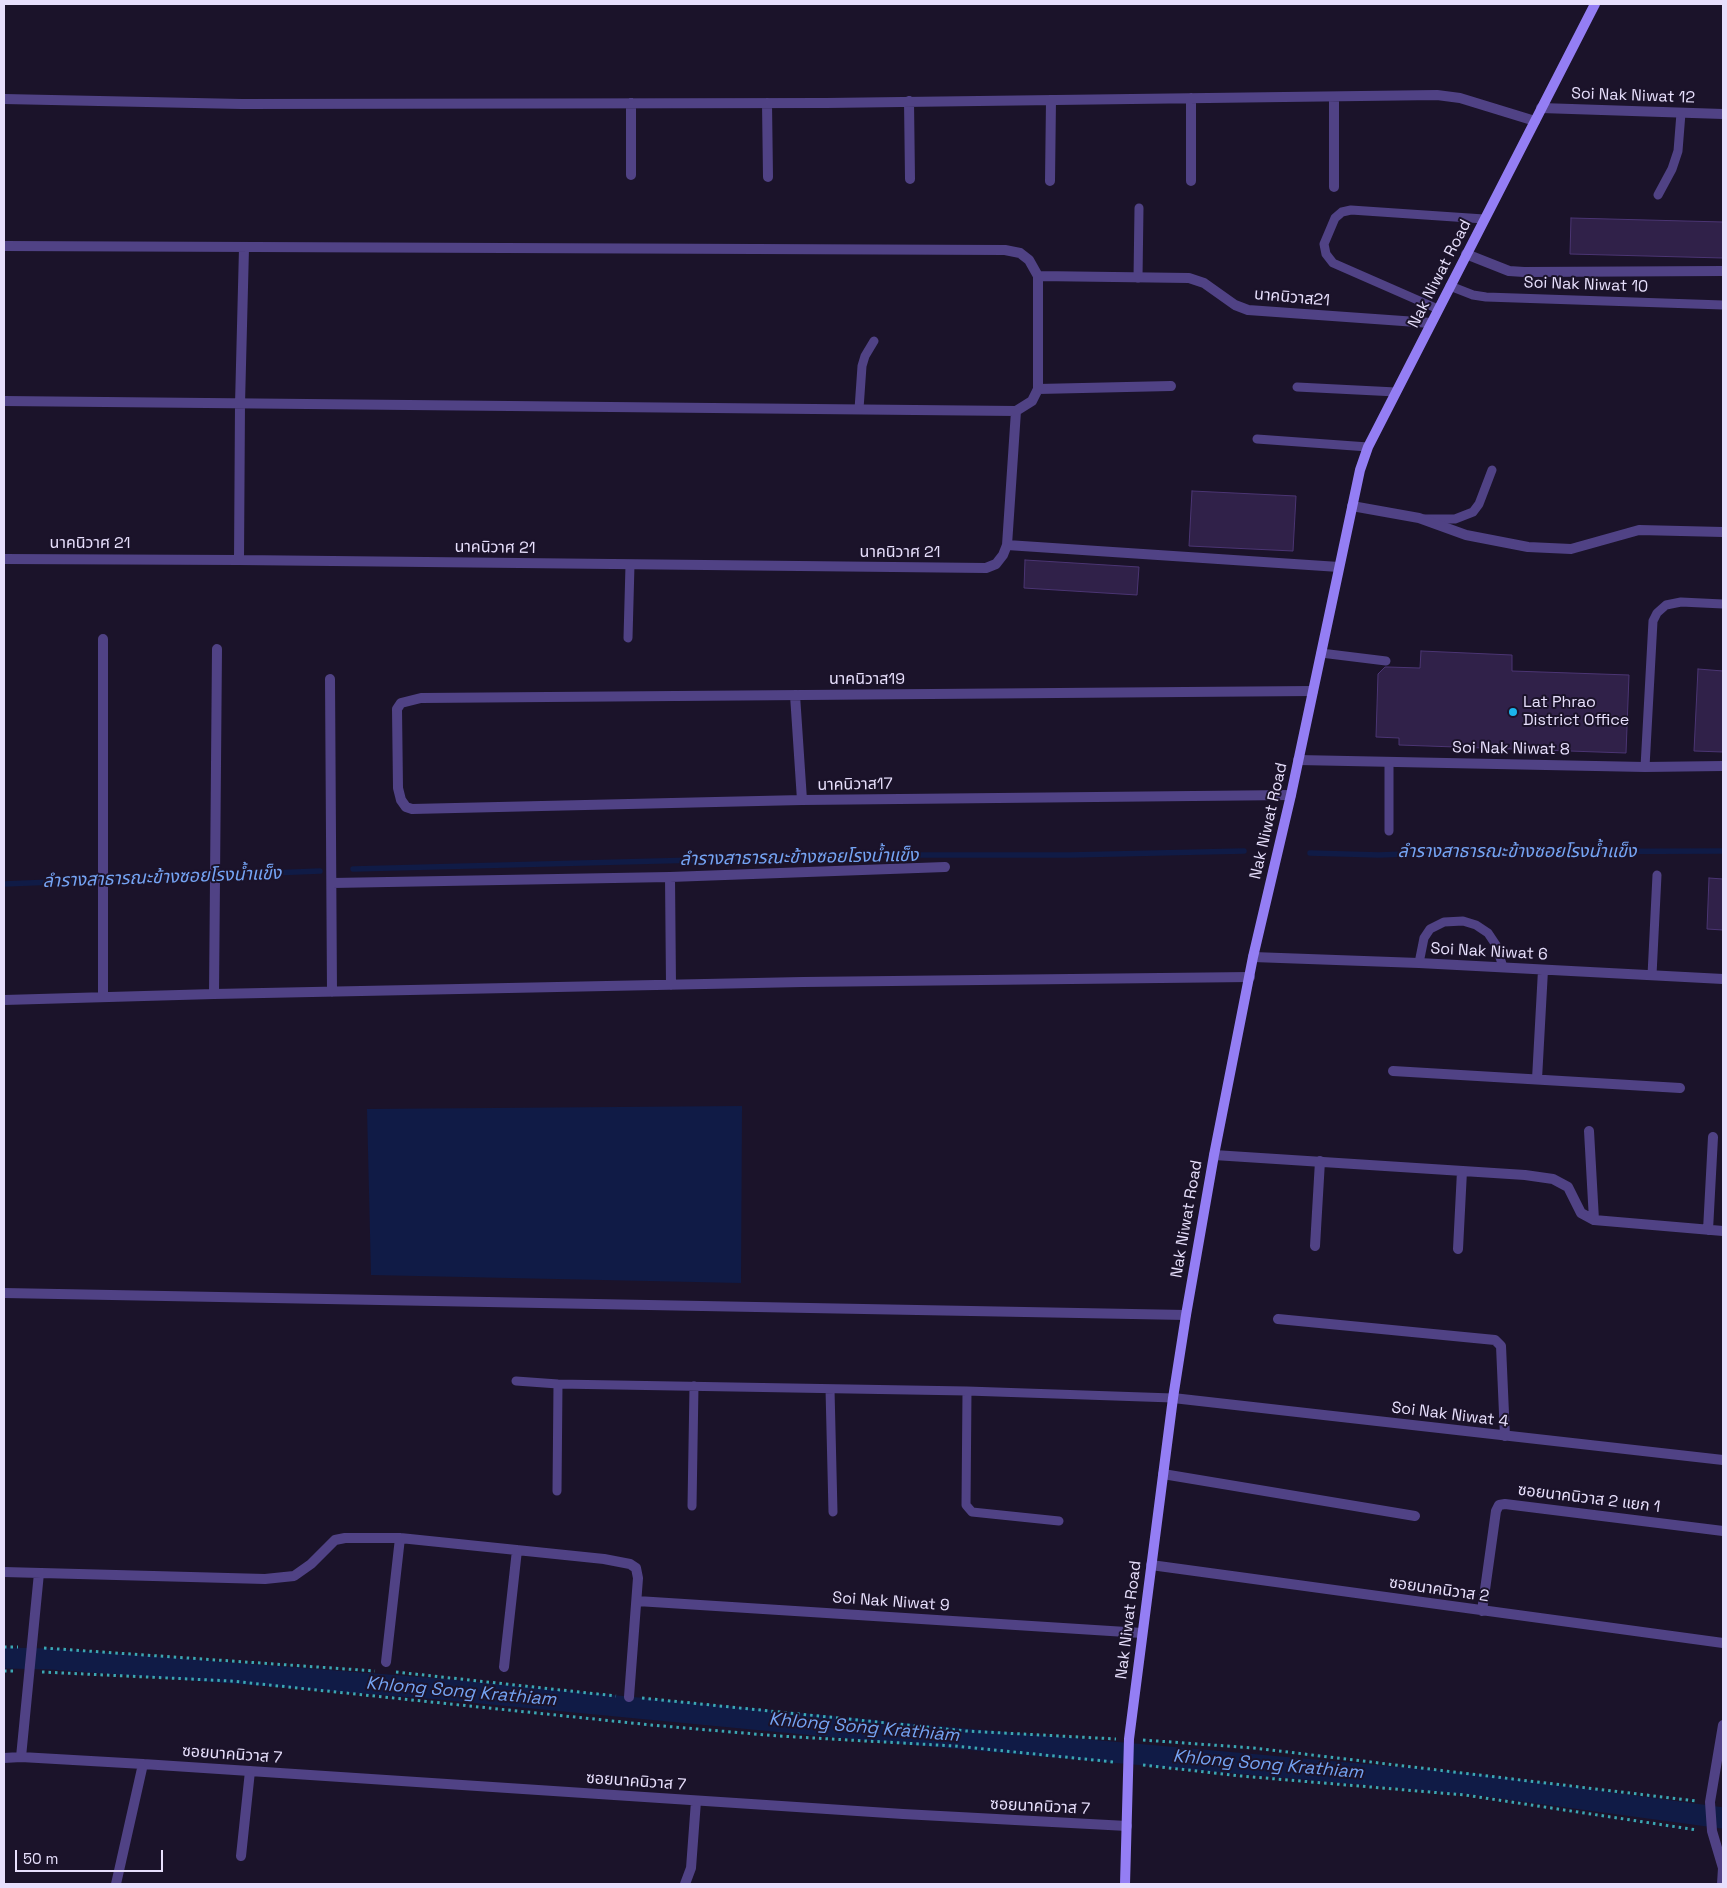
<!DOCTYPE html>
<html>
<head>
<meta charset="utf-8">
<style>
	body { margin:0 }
	#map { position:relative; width:1727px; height:1888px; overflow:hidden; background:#1b132a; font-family:"Space Grotesk",sans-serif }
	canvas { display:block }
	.frame { position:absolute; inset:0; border:5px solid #e7dffc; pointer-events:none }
	.scale { position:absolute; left:15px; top:1850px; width:148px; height:22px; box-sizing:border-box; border:2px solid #e7dffc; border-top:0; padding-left:6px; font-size:15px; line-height:18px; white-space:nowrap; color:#e7dffc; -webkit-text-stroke:4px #1b132a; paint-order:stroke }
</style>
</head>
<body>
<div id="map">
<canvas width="1727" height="1888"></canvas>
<div class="frame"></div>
<div class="scale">50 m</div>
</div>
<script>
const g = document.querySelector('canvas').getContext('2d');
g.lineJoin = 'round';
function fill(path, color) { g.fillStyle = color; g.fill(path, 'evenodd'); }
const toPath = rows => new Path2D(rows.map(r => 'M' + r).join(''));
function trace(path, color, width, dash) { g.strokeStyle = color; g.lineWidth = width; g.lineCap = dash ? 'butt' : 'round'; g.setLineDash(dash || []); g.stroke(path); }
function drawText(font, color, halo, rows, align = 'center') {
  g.font = font + ' "Space Grotesk","Noto Sans Thai",sans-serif'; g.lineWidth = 4; g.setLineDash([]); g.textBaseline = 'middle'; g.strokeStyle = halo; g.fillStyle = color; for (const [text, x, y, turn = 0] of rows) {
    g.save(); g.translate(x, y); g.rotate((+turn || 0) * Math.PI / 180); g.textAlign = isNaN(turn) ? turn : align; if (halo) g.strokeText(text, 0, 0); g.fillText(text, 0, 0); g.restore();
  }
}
fill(toPath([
	[742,1106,741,1283,371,1275,367,1109]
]), '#101b46');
trace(toPath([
	[1310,853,1379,855,1459,852,1723,851],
	[353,869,888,855,1070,855,1244,851],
	[4,884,320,871]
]), '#101b46', 5.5);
trace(toPath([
	[4,1658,52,1659,439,1689,920,1735,1472,1784,1723,1818]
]), '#101b46', 21);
const building = toPath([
	[1571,218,1723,222,1723,258,1570,254,1571,218],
	[1192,491,1296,496,1293,551,1189,546,1192,491],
	[1025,560,1139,567,1137,595,1024,588,1025,560],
	[1421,651,1512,655,1512,671,1629,675,1626,753,1399,745,1399,738,1376,737,1378,674,1385,667,1388,667,1420,668,1421,651],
	[1698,669,1723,671,1723,752,1694,751,1698,669],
	[1709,878,1723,879,1723,930,1707,929,1709,878]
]);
fill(building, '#302149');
trace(building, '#4b3573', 1);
trace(toPath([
	[4,1647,18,1647],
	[44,1648,375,1671],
	[4,1671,16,1671],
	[42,1672,231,1681,651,1725,778,1736,955,1746,1114,1762],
	[396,1672,616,1696],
	[642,1698,966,1731,1116,1739],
	[1143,1740,1254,1748,1696,1801],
	[1143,1765,1241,1776,1465,1795,1697,1830]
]), '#3ba7b3', 3, [2.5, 4]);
trace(toPath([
	[1658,195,1672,169,1678,151,1681,113],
	[1138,278,1139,208],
	[1450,286,1473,295,1486,297,1723,305],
	[1438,309,1333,263,1326,254,1324,244,1335,218,1342,212,1351,210,1484,219],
	[1297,387,1396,392],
	[859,409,862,366,865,356,874,341],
	[1257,439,1368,447],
	[1425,519,1455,519,1473,512,1479,504,1492,470],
	[628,638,630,565],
	[1321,653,1386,661],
	[1389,762,1389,831],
	[1645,767,1653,621,1657,613,1666,605,1681,602,1723,604],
	[1419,963,1424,938,1430,929,1444,922,1463,921,1476,925,1488,933,1496,945,1503,967],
	[1652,975,1657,875],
	[516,1381,558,1384,967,1391,1173,1398],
	[830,1389,833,1512],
	[967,1391,966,1505,972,1512,1059,1521],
	[557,1491,558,1384],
	[692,1506,694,1386]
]), '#504285', 9);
trace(toPath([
	[1334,97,1334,187],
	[4,99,242,104,826,103,1437,95,1460,98,1535,121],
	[909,101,910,179],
	[631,103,631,175],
	[767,103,768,177],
	[1541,108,1723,114],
	[1050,181,1051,100],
	[1191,181,1191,98],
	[4,246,1005,250,1020,253,1029,260,1038,276,1038,389,1032,401,1016,411,1007,545,1003,555,996,564,986,568,239,560,4,559],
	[1466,254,1509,271,1524,272,1723,271],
	[1038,276,1189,278,1204,283,1235,305,1248,310,1431,323],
	[1038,389,1171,386],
	[4,401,1016,411],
	[1352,506,1419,518,1466,535,1528,547,1571,549,1639,530,1723,532],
	[1007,545,1339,567],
	[239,560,240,404,244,248],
	[103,639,103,997],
	[330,679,332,992],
	[795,695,802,800],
	[1298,760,1645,767,1723,766],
	[1291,795,802,800,412,809,406,807,401,800,398,788,397,709,401,703,421,698,1313,691],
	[670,877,671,985],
	[332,883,670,877,945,867],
	[1253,957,1419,963,1723,979],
	[214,994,217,649],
	[4,1000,214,994,803,982,1250,977],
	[1393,1071,1680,1088],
	[1537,1079,1543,970],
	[1589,1131,1594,1220],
	[1214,1155,1525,1175,1553,1179,1568,1187,1581,1213,1594,1220,1723,1231],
	[1708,1230,1713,1137],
	[1315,1246,1320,1161],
	[1458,1249,1462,1171],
	[4,1293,1186,1315],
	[1278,1319,1495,1340,1501,1346,1505,1436],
	[1173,1398,1723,1460],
	[1163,1474,1415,1516],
	[1151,1565,1723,1643],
	[4,1572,265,1579,294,1576,311,1564,335,1540,345,1538,400,1538,604,1559,630,1564,636,1568,638,1578,629,1697],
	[637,1601,1142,1633],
	[1482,1611,1496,1511,1499,1505,1505,1504,1723,1531],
	[386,1662,400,1538],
	[504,1667,517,1550],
	[21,1757,39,1573],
	[4,1758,21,1757,143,1764,903,1814,1127,1826],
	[241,1856,250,1771],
	[116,1884,143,1764],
	[685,1884,691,1868,696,1801],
	[1722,1884,1723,1868,1712,1831,1710,1802,1723,1725]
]), '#504285', 10);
trace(toPath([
	[1125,1884,1129,1739,1173,1398,1186,1315,1214,1155,1253,957,1291,795,1360,470,1368,447,1595,4]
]), '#947ef4', 10);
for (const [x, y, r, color] of [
	[1513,712,5,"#1bb5ec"]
]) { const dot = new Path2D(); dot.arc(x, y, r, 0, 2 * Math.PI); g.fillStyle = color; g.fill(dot); trace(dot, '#1b132a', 2); }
drawText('16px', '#e7dffc', '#1b132a', [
	["Soi Nak Niwat 12",1633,96,2],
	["Nak Niwat Road",1440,274,-63],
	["Soi Nak Niwat 10",1586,285,2],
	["นาคนิวาส21",1292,298,5],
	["นาคนิวาศ 21",90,544],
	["นาคนิวาศ 21",495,548,1],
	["นาคนิวาศ 21",900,553],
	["นาคนิวาส19",867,680],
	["Soi Nak Niwat 8",1511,749,1],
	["นาคนิวาส17",855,785,-1],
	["Nak Niwat Road",1269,821,-77],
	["Soi Nak Niwat 6",1489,952,3],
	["Nak Niwat Road",1187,1219,-80],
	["Soi Nak Niwat 4",1450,1415,7],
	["ซอยนาคนิวาส 2 แยก 1",1589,1499,7],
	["ซอยนาคนิวาส 2",1439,1590,8],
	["Soi Nak Niwat 9",891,1602,4],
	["Nak Niwat Road",1129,1620,-83],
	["ซอยนาคนิวาส 7",232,1755,4],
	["ซอยนาคนิวาส 7",636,1782,4],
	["ซอยนาคนิวาส 7",1040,1807,3]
]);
drawText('16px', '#e7dffc', '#1b132a', [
	["Lat Phrao",1523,703],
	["District Office",1523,721]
], 'left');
drawText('italic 18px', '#75a4f4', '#1b132a', [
	["ลำรางสาธารณะข้างซอยโรงน้ำแข็ง",1517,852],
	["ลำรางสาธารณะข้างซอยโรงน้ำแข็ง",799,858,-1],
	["ลำรางสาธารณะข้างซอยโรงน้ำแข็ง",162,878,-2],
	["Khlong Song Krathiam",461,1692,5],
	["Khlong Song Krathiam",864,1728,5],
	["Khlong Song Krathiam",1268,1765,5]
]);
</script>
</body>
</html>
